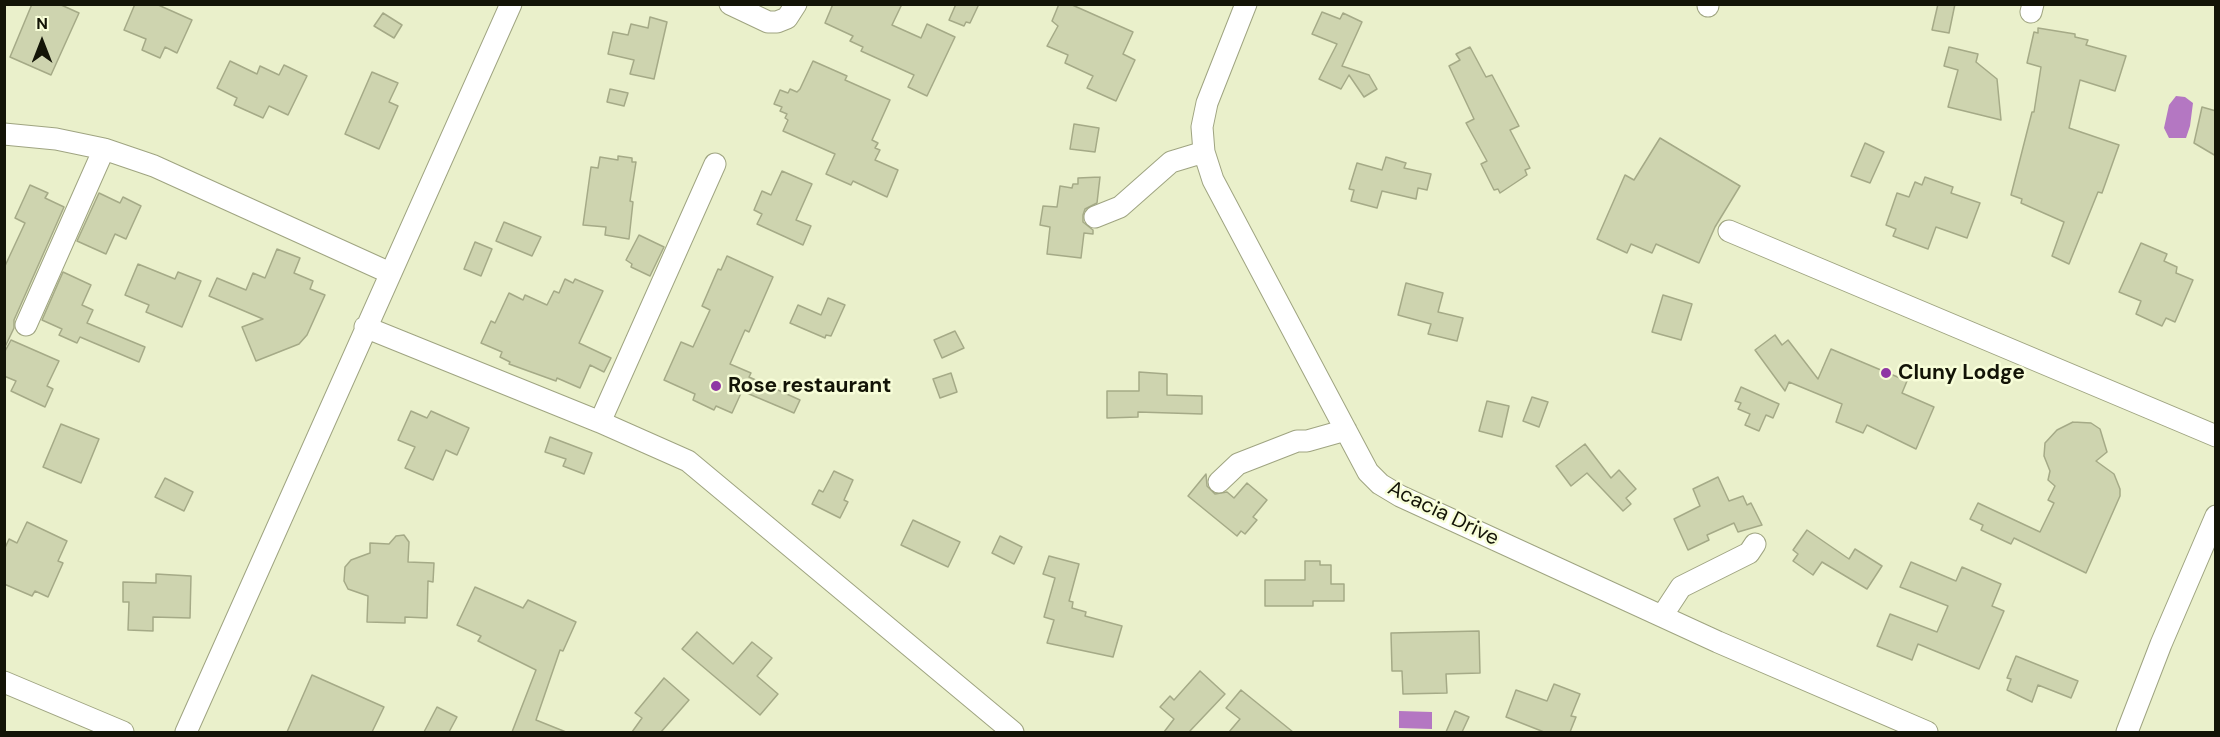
<!DOCTYPE html>
<html>
<head>
<meta charset="utf-8">
<style>
	body { margin:0 }
	#map { position:relative; width:2220px; height:737px; overflow:hidden; background:#eaf0cb; font-family:"DM Sans",sans-serif }
	canvas { display:block }
	.frame { position:absolute; inset:0; border:6px solid #131407; pointer-events:none }
	.north { position:absolute; left:12px; top:12px; width:60px; height:60px; -webkit-text-stroke:4px #f7fdd8; paint-order:stroke; rotate:0deg; font-size:16px; font-weight:700; line-height:24px; text-align:center; color:#131407 }
	.north::after { content:''; display:block; margin:auto; width:21px; height:27px; background:#131407; clip-path:polygon(50% 0,100% 100%,50% 72%,0 100%) }
</style>
</head>
<body>
<div id="map">
<canvas width="2220" height="737"></canvas>
<div class="frame"></div>
<div class="north">N</div>
</div>
<script>
const g = document.querySelector('canvas').getContext('2d');
g.lineJoin = 'round';
function fill(path, color) { g.fillStyle = color; g.fill(path, 'evenodd'); }
const toPath = rows => new Path2D(rows.map(r => 'M' + r).join(''));
function trace(path, color, width, dash) { g.strokeStyle = color; g.lineWidth = width; g.lineCap = dash ? 'butt' : 'round'; g.setLineDash(dash || []); g.stroke(path); }
function drawText(font, color, halo, rows, align = 'center') {
  g.font = font + ' "DM Sans",sans-serif'; g.lineWidth = 5; g.setLineDash([]); g.textBaseline = 'middle'; g.strokeStyle = halo; g.fillStyle = color; for (const [text, x, y, turn = 0] of rows) {
    g.save(); g.translate(x, y); g.rotate((+turn || 0) * Math.PI / 180); g.textAlign = isNaN(turn) ? turn : align; if (halo) g.strokeText(text, 0, 0); g.fillText(text, 0, 0); g.restore();
  }
}
fill(toPath([
	[2176,96,2185,97,2193,103,2190,126,2186,138,2169,138,2164,128,2169,105],
	[1399,711,1432,712,1432,729,1399,728]
]), '#b477c2');
const building = toPath([
	[32,4,59,4,79,13,51,75,10,57,32,4],
	[135,4,156,4,192,20,177,53,165,47,160,58,142,50,146,39,124,30,135,4],
	[833,4,902,4,892,25,921,38,927,24,955,37,927,96,908,87,914,75,861,51,863,47,850,41,853,36,825,23,833,4],
	[956,4,979,4,970,23,966,22,964,26,949,20,956,4],
	[1059,4,1070,4,1133,32,1123,54,1135,60,1116,101,1087,88,1093,76,1065,63,1068,55,1047,46,1058,26,1052,21,1059,4],
	[1938,4,1955,4,1949,33,1932,30,1938,4],
	[1322,12,1340,19,1343,13,1362,22,1342,66,1369,75,1377,89,1364,97,1349,75,1341,89,1319,79,1337,44,1312,34,1322,12],
	[383,13,402,25,394,38,374,26,383,13],
	[650,17,667,22,654,79,630,74,634,60,608,54,613,32,628,35,631,24,648,28,650,17],
	[2038,28,2075,34,2075,37,2088,40,2086,45,2126,56,2115,91,2080,80,2069,128,2119,145,2102,193,2098,192,2069,264,2052,256,2064,222,2021,203,2022,199,2011,195,2032,112,2034,112,2041,67,2027,63,2034,32,2038,33,2038,28],
	[1470,47,1486,77,1492,75,1519,126,1510,130,1530,168,1525,170,1527,175,1500,193,1498,189,1494,190,1481,164,1487,161,1466,123,1474,119,1449,66,1460,60,1456,54,1470,47],
	[1949,47,1978,54,1976,62,1997,79,2001,120,1948,107,1958,70,1944,66,1949,47],
	[230,61,257,74,260,66,279,75,284,65,307,76,288,115,269,106,263,118,234,105,237,98,217,88,230,61],
	[813,61,847,76,845,80,890,100,872,140,878,143,875,148,880,150,875,160,898,170,887,197,853,181,851,185,826,174,835,154,783,131,788,120,785,118,787,114,780,111,782,107,774,104,780,90,788,93,790,89,797,92,800,89,813,61],
	[372,72,398,83,389,102,398,106,379,149,345,134,372,72],
	[610,89,628,93,624,106,607,102,610,89],
	[2202,107,2216,111,2216,156,2194,143,2202,107],
	[1074,124,1099,128,1095,152,1070,149,1074,124],
	[1660,138,1740,186,1715,227,1699,263,1656,244,1652,253,1631,244,1627,253,1597,239,1625,175,1634,180,1660,138],
	[1865,143,1884,152,1870,183,1851,176,1865,143],
	[618,156,632,158,632,162,636,162,630,201,633,202,629,239,605,235,606,227,583,225,591,167,598,168,600,157,618,160,618,156],
	[1386,157,1406,163,1404,168,1431,174,1427,190,1418,188,1416,199,1382,191,1377,208,1351,201,1354,190,1349,189,1357,163,1382,170,1386,157],
	[782,171,812,184,796,220,811,226,803,245,757,224,762,214,754,210,762,191,771,195,782,171],
	[1100,177,1097,203,1085,209,1083,215,1083,222,1093,230,1093,234,1084,233,1081,258,1047,254,1050,227,1040,225,1043,206,1057,207,1060,186,1072,188,1073,184,1078,184,1078,178,1100,177],
	[1925,177,1953,187,1951,193,1980,203,1967,238,1936,227,1928,249,1893,236,1896,229,1886,225,1897,193,1909,197,1915,182,1922,185,1925,177],
	[30,185,48,193,45,198,64,207,14,320,14,328,4,349,4,268,25,223,15,218,30,185],
	[99,193,120,203,123,197,141,206,126,239,115,234,106,254,77,241,99,193],
	[504,222,541,237,532,256,496,241,504,222],
	[639,235,664,247,650,276,631,267,632,264,626,260,639,235],
	[475,242,492,249,481,276,464,269,475,242],
	[2141,243,2167,254,2164,261,2177,267,2176,273,2193,280,2175,322,2166,318,2162,326,2136,314,2141,301,2119,292,2141,243],
	[277,249,300,258,294,273,313,281,310,289,325,295,307,335,299,344,256,361,242,327,263,319,209,296,217,278,246,290,253,273,265,278,277,249],
	[727,256,773,277,749,332,745,330,730,364,751,373,749,377,800,400,794,413,742,391,732,413,716,406,714,410,693,400,695,394,664,380,681,342,693,347,710,310,702,306,718,269,721,270,727,256],
	[138,264,175,279,178,272,201,281,182,327,146,312,149,305,125,295,138,264],
	[63,272,91,285,82,305,93,310,87,323,145,347,139,362,80,337,77,343,59,335,62,329,42,320,63,272],
	[565,279,573,283,575,279,603,291,579,343,611,358,604,372,590,365,580,388,557,378,556,381,509,364,510,362,500,357,502,352,481,343,491,321,495,323,509,293,523,300,525,295,547,305,554,291,559,293,565,279],
	[1406,283,1443,293,1438,312,1463,318,1457,341,1428,334,1431,324,1398,315,1406,283],
	[1663,295,1692,304,1681,340,1652,332,1663,295],
	[828,298,845,305,831,336,826,335,825,338,790,323,798,305,821,315,828,298],
	[955,331,964,348,942,358,934,340,955,331],
	[1775,335,1782,345,1788,340,1818,379,1831,349,1907,381,1902,393,1934,407,1916,449,1867,425,1863,433,1836,422,1842,404,1789,382,1785,391,1755,350,1775,335],
	[11,340,59,361,47,386,53,389,45,407,11,391,16,381,4,376,4,353,11,340],
	[1139,372,1167,374,1167,395,1202,396,1202,414,1138,412,1138,417,1107,418,1107,391,1139,391,1139,372],
	[951,373,957,392,940,398,933,379,951,373],
	[1741,387,1779,404,1773,418,1766,415,1759,431,1745,425,1750,414,1738,409,1741,403,1735,401,1741,387],
	[1532,397,1548,402,1539,427,1523,421,1532,397],
	[1487,401,1509,406,1502,437,1479,431,1487,401],
	[411,411,427,418,431,411,469,428,457,455,446,450,433,480,405,468,415,447,398,440,411,411],
	[2073,422,2091,423,2100,429,2107,452,2096,461,2114,474,2120,489,2120,496,2086,573,2014,538,2011,544,1981,530,1983,525,1970,519,1978,503,2040,532,2054,503,2048,500,2055,486,2048,480,2050,471,2044,456,2045,443,2057,430,2073,422],
	[61,424,99,439,81,483,43,467,61,424],
	[550,437,592,453,584,474,563,466,566,459,545,452,550,437],
	[1585,444,1611,478,1619,470,1636,489,1626,498,1631,504,1623,511,1587,473,1571,486,1556,466,1585,444],
	[834,471,853,480,844,500,848,502,840,518,812,504,819,490,823,492,834,471],
	[1206,474,1207,486,1215,494,1227,492,1234,498,1247,483,1267,500,1253,517,1257,520,1245,534,1241,531,1237,536,1188,496,1206,474],
	[1718,477,1729,501,1743,496,1747,505,1751,503,1762,525,1738,532,1734,523,1707,535,1709,540,1688,550,1674,519,1700,506,1693,489,1718,477],
	[165,478,193,492,184,511,155,497,165,478],
	[913,520,960,542,948,567,901,545,913,520],
	[27,522,67,541,58,561,63,563,48,597,35,591,32,596,4,584,4,550,9,539,17,543,27,522],
	[1807,530,1849,559,1855,549,1882,566,1867,589,1822,562,1813,575,1793,561,1798,554,1793,550,1807,530],
	[404,535,409,542,408,562,434,563,433,582,428,581,427,618,405,617,405,623,367,622,368,596,348,589,344,581,345,567,351,560,370,553,370,543,389,544,396,536,404,535],
	[1000,536,1022,547,1014,564,992,553,1000,536],
	[1049,556,1079,564,1069,601,1073,602,1072,608,1086,612,1085,616,1122,626,1113,657,1047,643,1054,620,1044,617,1055,578,1043,574,1049,556],
	[1305,561,1320,561,1320,565,1331,565,1331,584,1344,584,1344,601,1313,601,1313,606,1265,606,1265,580,1305,580,1305,561],
	[1911,562,1956,581,1962,567,2001,584,1992,606,2004,611,1979,669,1918,644,1912,660,1877,646,1890,614,1937,632,1948,606,1900,587,1911,562],
	[156,574,191,576,190,618,153,617,153,631,128,630,129,602,123,602,123,582,156,583,156,574],
	[475,587,523,608,528,600,576,622,563,651,560,650,536,720,566,732,512,732,536,670,478,641,481,636,457,625,475,587],
	[1479,631,1480,673,1446,674,1447,693,1403,694,1402,671,1392,671,1391,633,1479,631],
	[697,632,733,664,752,642,772,658,757,676,778,694,760,715,682,649,697,632],
	[2016,656,2078,681,2071,698,2038,685,2032,702,2007,690,2011,679,2007,678,2016,656],
	[1200,671,1225,694,1189,732,1164,732,1174,719,1160,707,1170,696,1174,700,1200,671],
	[312,675,384,707,372,732,287,732,312,675],
	[664,678,689,700,661,732,632,732,642,718,635,713,664,678],
	[1554,684,1580,694,1571,716,1576,717,1570,732,1544,732,1506,717,1516,690,1547,701,1554,684],
	[1241,690,1293,732,1229,732,1240,719,1226,708,1241,690],
	[437,707,457,717,449,732,424,732,437,707],
	[1455,711,1469,717,1462,732,1446,732,1455,711]
]);
fill(building, '#ced4af');
trace(building, '#a5aa87', 1.5);
const minor = toPath([
	[730,4,768,22,777,22,787,18,796,4],
	[1246,4,1207,103,1202,127,1204,152,1213,180,1368,472,1380,484,1400,496,1718,642,1927,732],
	[1708,6,1708,4],
	[2031,12,2033,4],
	[4,134,56,139,104,149,154,166,390,273],
	[1095,217,1120,207,1171,162,1204,152],
	[1729,231,2216,436],
	[26,325,104,149],
	[365,327,600,422,688,461,1013,732],
	[600,422,715,164],
	[1219,482,1238,464,1297,441,1307,441,1346,430],
	[1662,616,1681,587,1749,553,1755,544],
	[4,682,123,732],
	[186,732,511,4],
	[2127,732,2161,644,2216,516]
]);
trace(minor, '#9fa481', 23);
trace(minor, '#fff', 21);
for (const [x, y, r, color] of [
	[1886,373,6,"#8f37a4"],
	[716,386,6,"#8f37a4"]
]) { const dot = new Path2D(); dot.arc(x, y, r, 0, 2 * Math.PI); g.fillStyle = color; g.fill(dot); trace(dot, '#f7fdd8', 2); }
drawText('bold 21px', '#131407', '#f7fdd8', [
	["Cluny Lodge",1898,373],
	["Rose restaurant",728,386]
], 'left');
drawText('21px', '#131407', '#f7fdd8', [
	["Acacia Drive",1443,514,26]
]);
</script>
</body>
</html>
